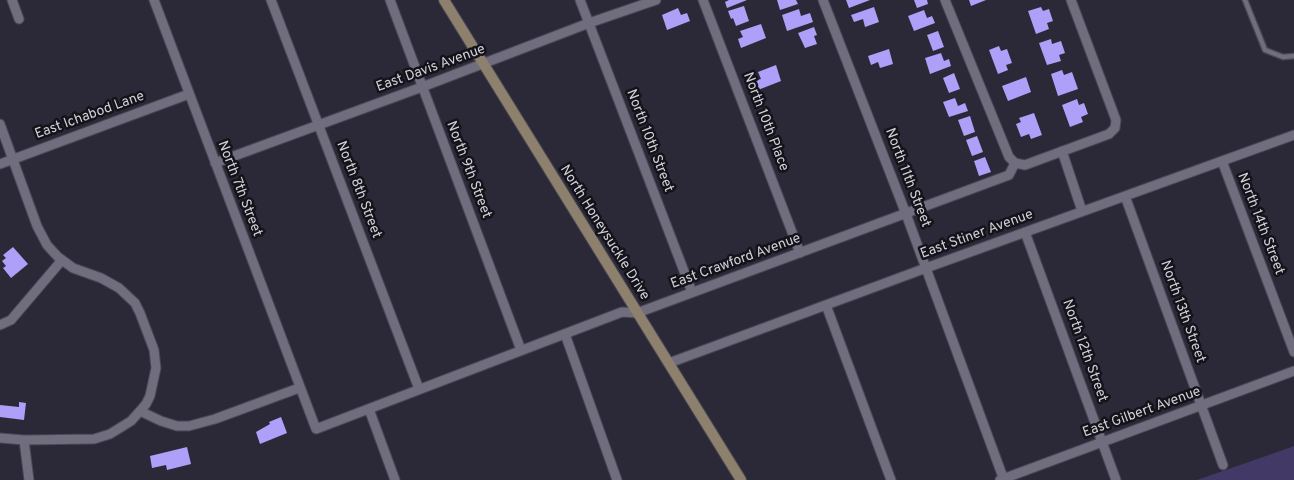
<!DOCTYPE html>
<html>
<head>
<meta charset="utf-8">
<style>
	body { margin:0 }
	canvas { display:block; background:#2b2938 }
</style>
</head>
<body>
<canvas width="1294" height="480"></canvas>
<script>
const g = document.querySelector('canvas').getContext('2d');
g.lineJoin = 'round';
function fill(path, color) { g.fillStyle = color; g.fill(path, 'evenodd'); }
const toPath = rows => new Path2D(rows.map(r => 'M' + r).join(''));
function trace(path, color, width, dash) { g.strokeStyle = color; g.lineWidth = width; g.lineCap = dash ? 'butt' : 'round'; g.setLineDash(dash || []); g.stroke(path); }
function drawText(font, color, halo, rows, align = 'center') {
  g.font = font + ' Overpass,sans-serif'; g.lineWidth = 5; g.setLineDash([]); g.textBaseline = 'middle'; g.strokeStyle = halo; g.fillStyle = color; for (const [text, x, y, turn = 0] of rows) {
    g.save(); g.translate(x, y); g.rotate((+turn || 0) * Math.PI / 180); g.textAlign = isNaN(turn) ? turn : align; if (halo) g.strokeText(text, 0, 0); g.fillText(text, 0, 0); g.restore();
  }
}
fill(toPath([
	[1294,446,1294,480,1197,480,1286,449]
]), '#423967');
fill(toPath([
	[729,0,747,0,727,8,725,2],
	[777,0,796,0,798,4,780,10],
	[846,0,870,0,849,8],
	[914,0,927,0,928,4,917,8],
	[969,0,986,0,971,6],
	[744,6,749,21,736,26,733,18,731,19,728,11],
	[874,7,879,22,865,27,863,19,854,22,851,15],
	[1041,7,1043,11,1049,9,1053,21,1047,23,1049,29,1036,34,1028,11],
	[678,8,681,15,687,13,690,21,667,30,662,15],
	[799,9,801,16,810,13,813,22,787,31,782,15],
	[924,10,927,18,932,16,935,23,914,31,908,16],
	[761,24,766,38,741,48,738,39,743,37,740,31],
	[814,27,817,35,814,36,817,44,805,48,798,33],
	[938,31,944,47,933,51,927,35],
	[1051,39,1052,44,1061,41,1065,53,1059,55,1061,61,1047,65,1039,43],
	[999,46,1001,51,1007,49,1012,63,1006,65,1008,70,998,74,989,50],
	[889,49,893,64,880,68,878,62,871,65,868,56],
	[941,53,944,61,949,59,951,66,930,74,925,58],
	[776,65,781,81,758,90,754,81,761,79,758,72],
	[1062,70,1064,75,1072,72,1078,89,1058,96,1051,74],
	[954,73,960,89,949,93,943,78],
	[1026,77,1031,92,1008,101,1002,86],
	[955,98,958,106,965,103,968,111,949,117,943,102],
	[1077,99,1079,105,1084,103,1088,114,1081,117,1083,122,1070,127,1062,105],
	[1034,113,1042,135,1031,139,1029,134,1021,137,1016,124,1021,122,1019,118],
	[970,116,975,132,964,136,958,120],
	[977,136,983,152,972,156,966,140],
	[985,157,991,172,979,176,974,161],
	[13,247,28,264,11,278,3,268,6,266,2,261,6,258,3,255],
	[19,402,26,403,24,420,0,417,0,405,19,407],
	[281,417,287,433,260,444,256,432,270,424,269,422],
	[187,447,191,464,167,470,166,465,152,468,150,456]
]), '#ae9ff8');
const lane = toPath([
	[1245,0,1265,50,1283,57,1294,56]
]);
const street = toPath([
	[12,0,19,19],
	[154,0,316,429,622,312,637,313,1009,175,1015,163,1025,165,1109,134,1115,128,1116,120,1071,0],
	[271,0,419,389],
	[390,0,521,350],
	[580,0,692,292],
	[703,0,800,253],
	[823,0,906,214,1004,480],
	[945,0,1009,157,1015,163],
	[0,124,37,226,47,245,58,257,73,268,101,278,119,288,135,303,140,313,154,350,156,368,150,396,146,404,140,411],
	[1062,151,1082,211],
	[1222,161,1294,352],
	[215,163,422,87,589,23,656,0],
	[0,164,189,94],
	[1125,196,1223,465],
	[1025,232,1116,480],
	[826,305,891,480],
	[0,325,11,320,62,260],
	[565,334,617,480],
	[669,363,926,268,1294,135],
	[369,409,395,480],
	[0,438,24,440,94,439,110,434,131,421,140,411,161,421,177,426,189,426,215,419,299,388],
	[24,440,29,480],
	[1000,480,1294,371]
]);
const secondary = toPath([
	[444,0,741,480]
]);
trace(lane, '#494753', 7);
trace(street, '#494753', 11);
trace(secondary, '#494753', 12);
trace(lane, '#6f6d7e', 4.5);
trace(street, '#6f6d7e', 9);
trace(secondary, '#8d816e', 10);
drawText('14px', '#d1d0d9', '#141319', [
	["East Davis Avenue",431,69,-20],
	["East Ichabod Lane",90,116,-20],
	["North 10th Place",765,122,69],
	["North 10th Street",649,141,69],
	["North 9th Street",468,170,69],
	["North 11th Street",907,178,69],
	["North 7th Street",239,189,69],
	["North 8th Street",358,190,69],
	["North 14th Street",1260,224,69],
	["North Honeysuckle Drive",604,233,58],
	["East Stiner Avenue",977,235,-20],
	["East Crawford Avenue",736,262,-20],
	["North 13th Street",1182,312,70],
	["North 12th Street",1084,351,70],
	["East Gilbert Avenue",1142,413,-20]
]);
</script>
</body>
</html>
